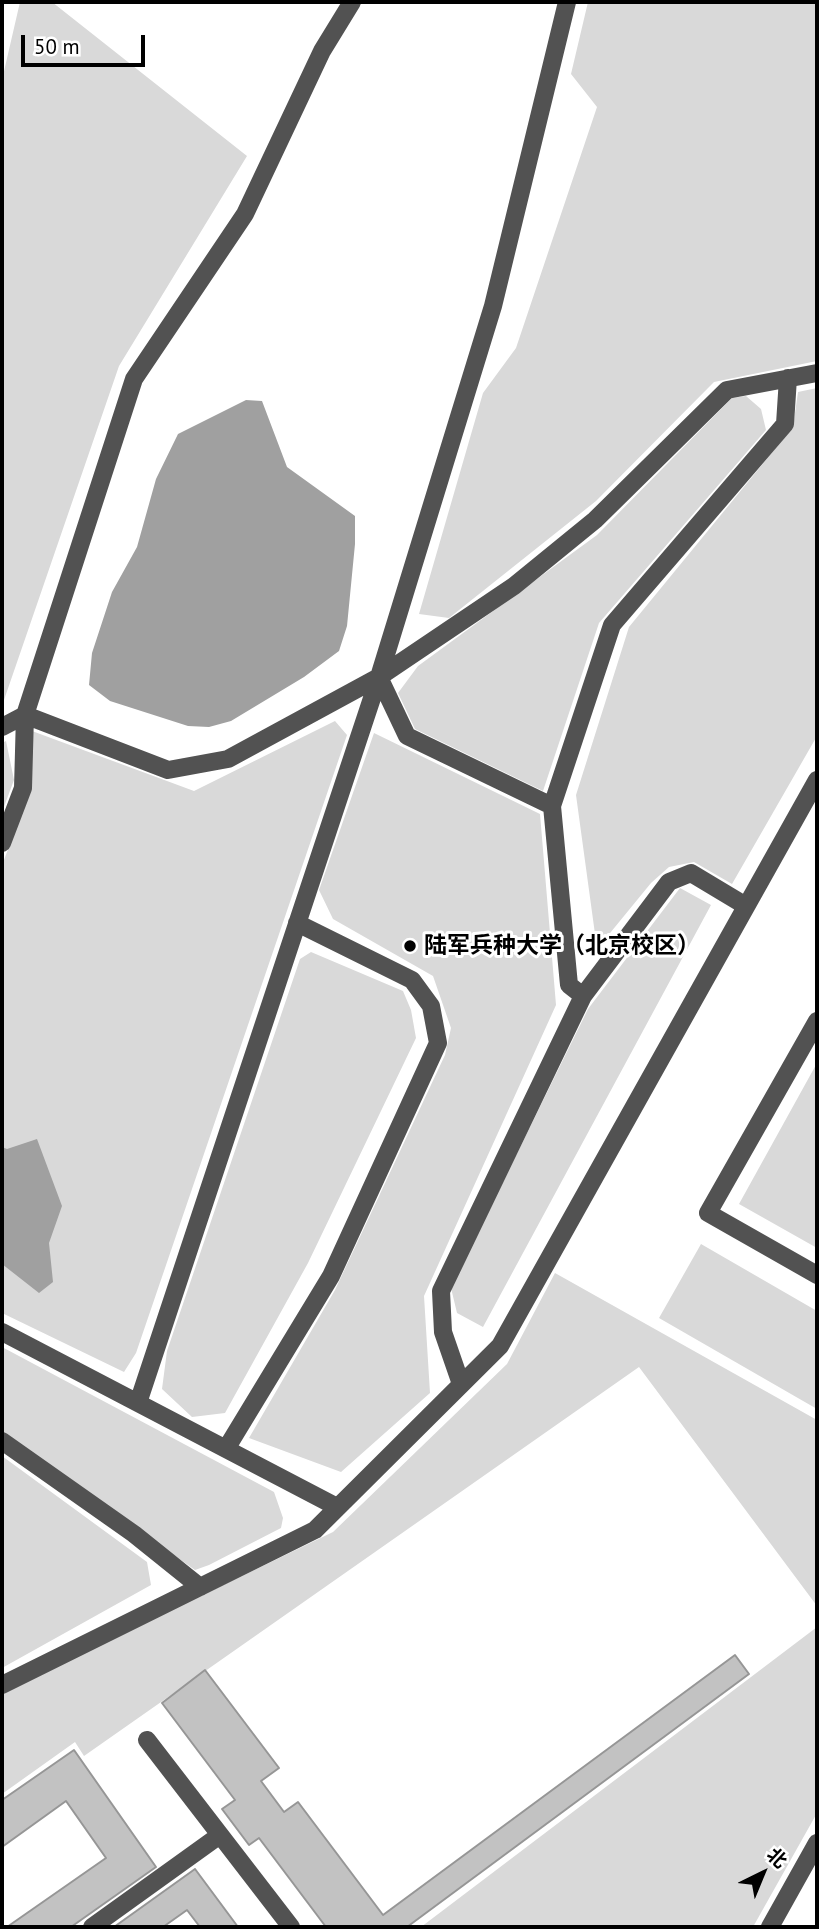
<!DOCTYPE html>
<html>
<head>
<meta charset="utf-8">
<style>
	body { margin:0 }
	#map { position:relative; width:819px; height:1929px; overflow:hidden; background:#fff; font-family:"PT Sans","Noto Sans SC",sans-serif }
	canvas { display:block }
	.frame { position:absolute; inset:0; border:4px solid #000; pointer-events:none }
	.north { position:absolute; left:728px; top:1838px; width:70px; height:70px; -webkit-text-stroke:5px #fff; paint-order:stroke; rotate:43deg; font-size:19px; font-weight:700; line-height:28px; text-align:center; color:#000 }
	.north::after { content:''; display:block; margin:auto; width:24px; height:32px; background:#000; clip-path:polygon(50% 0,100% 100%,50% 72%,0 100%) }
	.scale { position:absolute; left:21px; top:35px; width:124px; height:32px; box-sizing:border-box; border:4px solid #000; border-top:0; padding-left:9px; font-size:21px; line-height:24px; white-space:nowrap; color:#000; -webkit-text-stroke:5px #fff; paint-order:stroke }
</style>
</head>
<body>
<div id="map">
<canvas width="819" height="1929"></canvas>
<div class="frame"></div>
<div class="north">北</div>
<div class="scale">50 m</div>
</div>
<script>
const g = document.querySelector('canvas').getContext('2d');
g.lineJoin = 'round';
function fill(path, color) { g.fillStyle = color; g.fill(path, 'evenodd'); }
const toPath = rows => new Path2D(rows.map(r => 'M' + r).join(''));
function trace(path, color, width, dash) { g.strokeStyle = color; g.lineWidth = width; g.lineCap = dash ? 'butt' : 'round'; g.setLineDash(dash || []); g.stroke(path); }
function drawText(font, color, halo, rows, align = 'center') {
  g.font = font + ' "PT Sans","Noto Sans SC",sans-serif'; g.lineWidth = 6; g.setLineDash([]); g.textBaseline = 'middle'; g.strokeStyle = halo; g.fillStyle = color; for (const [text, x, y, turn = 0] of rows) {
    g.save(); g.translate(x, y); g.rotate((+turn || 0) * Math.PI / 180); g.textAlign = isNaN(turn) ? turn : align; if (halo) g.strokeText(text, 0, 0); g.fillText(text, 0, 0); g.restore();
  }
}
fill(toPath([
	[20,2,52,2,247,156,119,366,4,700,2,701,2,80],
	[588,2,817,2,817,361,714,382,596,501,449,618,419,614,483,393,516,348,597,107,571,74],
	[817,388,817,736,732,884,694,862,669,867,651,883,606,938,595,934,576,795,629,627,793,427,798,392],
	[746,396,761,409,766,430,599,623,543,791,415,729,398,693,418,666,597,535,732,398],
	[335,721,347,735,136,1353,124,1372,2,1313,2,865,30,792,32,731,194,791],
	[374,733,540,814,556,1005,424,1296,430,1393,341,1472,249,1438,335,1290,445,1055,451,1028,433,976,333,919,319,890],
	[6,741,14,780,2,812,2,743],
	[680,888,711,905,483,1327,457,1313,451,1288,588,1009],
	[311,952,403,991,411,1010,416,1038,308,1263,225,1413,192,1417,162,1389,167,1351,300,959],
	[817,1063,817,1248,739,1204],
	[701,1244,817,1311,817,1409,659,1318],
	[555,1273,817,1420,817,1606,639,1367,84,1756,75,1742,2,1794,2,1692,333,1532,507,1364],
	[2,1347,274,1492,283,1518,281,1528,209,1565,195,1570,2,1434],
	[2,1456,147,1562,151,1585,2,1668],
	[817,1627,817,1813,753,1927,421,1927]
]), '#d9d9d9');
fill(toPath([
	[246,400,262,401,287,467,355,516,355,544,347,626,339,651,304,677,231,721,209,727,188,726,110,701,89,685,92,653,112,592,137,547,156,479,178,434],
	[37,1139,62,1206,49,1243,53,1282,39,1293,2,1264,2,1147,7,1149]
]), '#a0a0a0');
const building = toPath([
	[735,1655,749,1674,407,1927,326,1927,259,1838,249,1845,222,1809,235,1800,162,1703,205,1670,279,1768,261,1781,284,1812,298,1802,383,1915,735,1655],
	[74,1750,156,1867,71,1927,7,1927,106,1858,66,1801,2,1847,2,1800,74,1750],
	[195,1869,238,1927,200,1927,187,1910,163,1927,114,1927,195,1869]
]);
fill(building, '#c2c2c2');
trace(building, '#969696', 2);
trace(toPath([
	[379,677,407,736,552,806],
	[2,727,25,715,168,770,228,759,379,677,514,586,595,520,727,390,817,373],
	[2,843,23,788,25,715,134,379,245,214,322,51,352,2],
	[583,996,569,985,552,806,612,625,785,424,788,378],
	[817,1021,708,1213,817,1275],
	[2,1332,337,1507],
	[461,1384,443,1332,441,1291,583,996,669,882,691,873,746,906],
	[138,1403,379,677,493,306,567,2],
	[2,1441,134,1534,200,1587],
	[226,1449,331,1276,438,1043,431,1006,412,980,297,923],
	[2,1685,315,1530,500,1346,817,780],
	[147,1740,291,1927],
	[92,1927,220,1835],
	[770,1927,817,1843]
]), '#525252', 18);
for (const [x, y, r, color] of [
	[410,946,7,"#000"]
]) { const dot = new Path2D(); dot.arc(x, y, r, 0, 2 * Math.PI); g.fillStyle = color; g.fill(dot); trace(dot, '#fff', 2.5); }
drawText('bold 23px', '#000', '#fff', [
	["陆军兵种大学（北京校区）",424,946]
], 'left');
</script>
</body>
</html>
